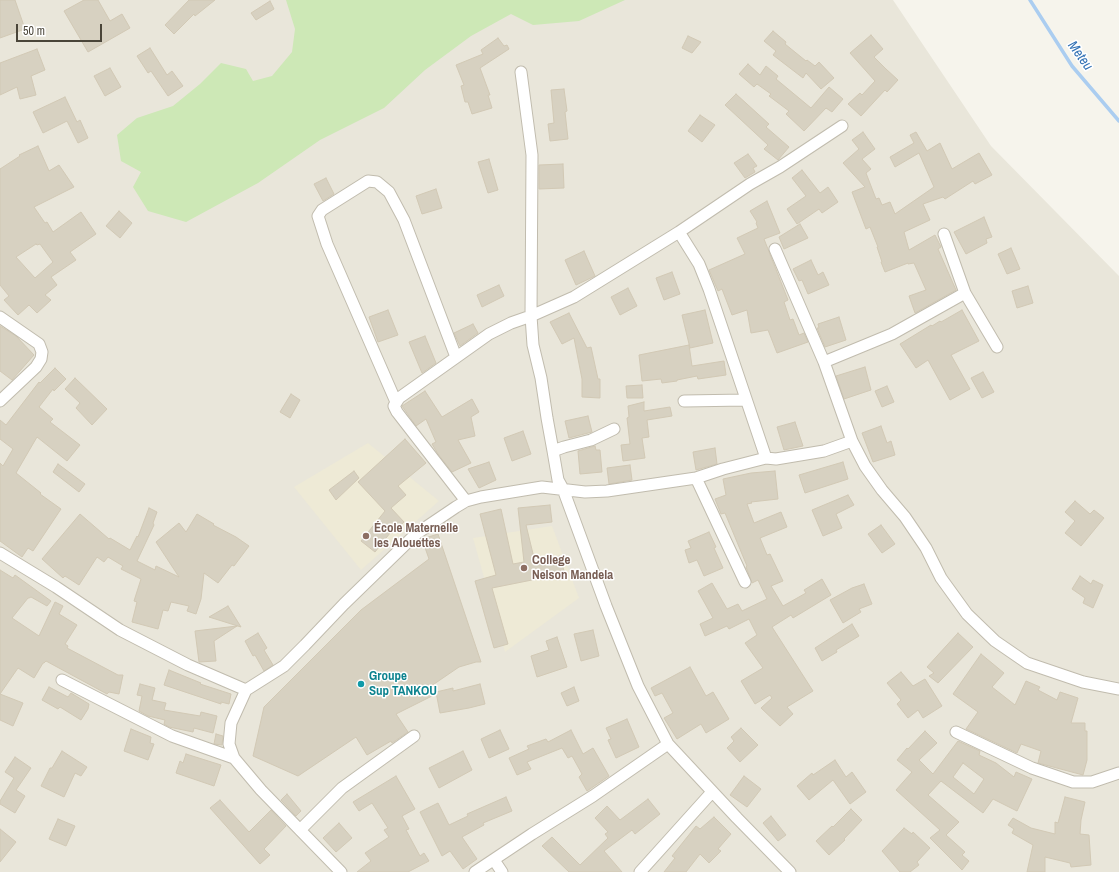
<!DOCTYPE html>
<html>
<head>
<meta charset="utf-8">
<style>
	body { margin:0 }
	#map { position:relative; width:1119px; height:872px; overflow:hidden; background:#f6f4ec; font-family:"Archivo Narrow",sans-serif }
	canvas { display:block }
	.scale { position:absolute; left:16px; top:24px; width:86px; height:18px; box-sizing:border-box; border:2px solid #4a4539; border-top:0; padding-left:5px; font-size:12px; line-height:14px; white-space:nowrap; color:#4a4539; -webkit-text-stroke:3px #fff; paint-order:stroke }
</style>
</head>
<body>
<div id="map">
<canvas width="1119" height="872"></canvas>
<div class="scale">50 m</div>
</div>
<script>
const g = document.querySelector('canvas').getContext('2d');
g.lineJoin = 'round';
function fill(path, color) { g.fillStyle = color; g.fill(path, 'evenodd'); }
const toPath = rows => new Path2D(rows.map(r => 'M' + r).join(''));
function trace(path, color, width, dash) { g.strokeStyle = color; g.lineWidth = width; g.lineCap = dash ? 'butt' : 'round'; g.setLineDash(dash || []); g.stroke(path); }
function drawText(font, color, halo, rows, align = 'center') {
  g.font = font + ' "Archivo Narrow",sans-serif'; g.lineWidth = 3; g.setLineDash([]); g.textBaseline = 'middle'; g.strokeStyle = halo; g.fillStyle = color; for (const [text, x, y, turn = 0] of rows) {
    g.save(); g.translate(x, y); g.rotate((+turn || 0) * Math.PI / 180); g.textAlign = isNaN(turn) ? turn : align; if (halo) g.strokeText(text, 0, 0); g.fillText(text, 0, 0); g.restore();
  }
}
fill(toPath([
	[0,0,893,0,991,146,1119,276,1119,872,0,872]
]), '#e9e6da');
fill(toPath([
	[368,443,439,501,361,570,294,487],
	[552,526,579,598,505,652,473,538]
]), '#eeead6');
fill(toPath([
	[286,0,625,0,579,21,533,25,511,14,471,36,425,70,384,108,320,140,258,183,186,222,148,211,133,187,141,172,121,161,117,135,137,118,173,106,200,84,221,63,246,69,253,81,272,76,292,52,295,29]
]), '#cde8b6');
trace(toPath([
	[1030,0,1072,66,1119,121]
]), '#abcdf0', 3.5);
const building = toPath([
	[0,0,15,0,25,29,0,38,0,0],
	[84,0,98,0,110,21,122,14,130,28,88,52,64,11,84,0],
	[189,0,215,0,195,16,194,14,174,34,165,25,189,0],
	[270,1,274,9,256,20,251,13,270,1],
	[773,31,786,42,785,44,806,61,807,60,815,66,819,62,834,78,821,89,806,73,803,78,773,55,776,51,764,41,773,31],
	[871,35,883,49,874,57,886,69,898,80,887,92,885,90,861,116,848,104,860,93,862,95,875,81,850,53,871,35],
	[688,36,701,42,692,53,682,48,688,36],
	[498,38,504,46,507,45,509,49,480,68,490,95,488,95,492,108,472,114,468,102,465,102,461,86,464,85,456,65,483,54,481,50,498,38],
	[150,48,167,75,172,71,183,86,168,96,151,71,148,73,137,56,150,48],
	[37,49,45,70,31,76,36,95,20,99,17,87,0,95,0,63,37,49],
	[748,64,760,75,766,66,778,76,776,79,811,108,829,87,843,99,832,112,826,108,804,131,786,114,789,111,769,96,771,94,757,84,754,87,739,74,748,64],
	[110,68,121,87,105,96,94,76,110,68],
	[564,89,567,111,565,112,568,139,550,141,548,124,554,123,551,90,564,89],
	[736,94,769,124,766,127,789,147,778,160,764,149,768,145,725,105,736,94],
	[65,97,77,122,80,120,88,138,78,143,67,121,43,133,33,112,65,97],
	[700,115,715,125,702,142,688,131,700,115],
	[863,132,875,149,862,159,871,169,866,173,876,199,879,198,882,205,890,202,895,214,934,187,919,153,895,167,890,157,914,143,910,135,916,132,927,151,940,143,952,169,979,153,992,175,975,184,973,181,945,199,943,197,923,204,930,220,904,232,909,250,935,235,941,247,938,249,956,290,915,313,909,296,926,290,914,263,908,264,908,263,885,272,881,262,882,262,877,247,878,247,870,227,866,229,852,192,865,187,843,163,859,149,852,140,863,132],
	[38,146,49,171,59,165,74,187,34,207,45,223,47,222,53,232,81,212,96,234,70,252,76,260,51,277,57,285,45,295,51,300,37,313,29,305,18,315,4,300,9,296,0,285,0,169,20,156,19,155,38,146],
	[36,244,37,245,40,244,53,262,35,278,16,257,36,244],
	[748,154,757,166,753,168,755,172,745,178,734,163,748,154],
	[489,159,498,190,488,193,478,162,489,159],
	[563,164,564,188,539,189,539,165,563,164],
	[802,170,820,193,828,187,838,202,822,213,819,209,797,224,787,209,806,196,792,178,802,170],
	[326,178,334,194,323,201,314,184,326,178],
	[436,189,442,208,422,214,416,196,436,189],
	[767,201,780,233,764,239,788,300,784,302,790,320,793,319,799,335,804,333,808,342,777,353,768,330,751,333,747,310,732,315,722,289,718,291,709,270,745,254,737,238,758,228,756,223,757,222,750,211,767,201],
	[119,211,132,223,120,238,106,226,119,211],
	[984,217,992,237,986,239,987,243,966,254,954,232,984,217],
	[800,224,808,238,784,249,779,237,800,224],
	[1011,248,1020,269,1007,274,998,254,1011,248],
	[584,251,595,276,576,285,565,260,584,251],
	[811,260,818,275,823,272,829,285,808,294,802,280,799,281,793,269,811,260],
	[672,272,680,294,664,300,656,278,672,272],
	[499,285,504,296,482,307,477,295,499,285],
	[1028,286,1033,303,1017,308,1012,291,1028,286],
	[628,288,637,306,620,315,611,297,628,288],
	[388,310,398,335,378,342,369,317,388,310],
	[705,310,713,343,690,348,682,315,705,310],
	[962,310,979,341,951,355,970,389,950,400,928,360,916,368,900,344,931,325,932,326,940,321,941,322,962,310],
	[569,313,587,348,591,347,598,379,600,379,600,398,582,397,582,379,574,338,562,344,550,322,569,313],
	[839,317,846,340,825,347,817,328,819,328,818,324,839,317],
	[473,324,478,333,460,346,454,333,473,324],
	[0,326,16,336,34,355,12,380,0,371,0,326],
	[425,336,436,363,422,373,409,342,425,336],
	[689,345,692,366,724,361,726,375,698,379,697,376,677,380,677,381,662,383,661,379,642,381,639,355,689,345],
	[865,367,871,390,844,399,836,376,865,367],
	[55,368,66,379,54,391,53,389,39,407,53,419,50,422,80,445,67,461,37,437,16,473,41,493,40,494,61,509,33,551,28,548,22,557,0,541,0,463,3,466,13,449,0,439,0,420,6,425,39,382,40,383,55,368],
	[983,372,994,392,982,398,971,378,983,372],
	[75,378,107,409,92,425,76,408,80,403,65,389,75,378],
	[642,385,643,398,627,398,626,386,642,385],
	[887,386,894,402,882,407,875,391,887,386],
	[425,391,442,417,472,399,479,412,471,417,475,436,458,440,471,463,452,472,438,454,432,444,436,442,426,419,416,426,402,406,425,391],
	[291,394,300,400,290,418,280,412,291,394],
	[644,402,644,411,670,407,672,416,647,420,649,437,642,438,645,458,623,461,621,445,630,444,627,418,629,417,628,406,644,402],
	[588,416,592,432,569,438,565,421,588,416],
	[795,422,803,446,784,450,777,427,795,422],
	[881,426,887,443,891,441,895,455,873,462,862,433,881,426],
	[523,431,531,454,512,461,504,438,523,431],
	[405,439,426,463,398,486,406,495,391,508,404,522,396,530,394,528,375,552,361,541,385,511,358,482,405,439],
	[595,446,596,450,600,450,602,472,580,474,578,451,595,446],
	[715,448,717,464,696,470,693,452,715,448],
	[489,462,496,480,479,488,468,469,489,462],
	[843,462,848,479,805,493,799,475,843,462],
	[58,464,85,484,79,492,53,472,58,464],
	[630,465,632,480,609,484,607,468,630,465],
	[354,471,359,478,336,500,329,490,354,471],
	[775,471,778,499,751,502,752,503,747,504,754,523,781,512,787,527,760,538,767,555,770,554,783,581,771,586,783,606,806,593,804,590,822,579,831,595,793,618,791,615,772,627,813,691,787,707,793,714,780,726,761,708,772,698,770,695,755,704,741,681,763,668,745,643,757,635,749,619,729,629,727,626,705,636,700,624,713,618,698,591,712,583,727,609,738,604,742,611,767,599,758,580,752,583,746,567,747,566,725,513,721,514,715,499,726,495,723,479,751,473,775,471],
	[848,495,854,505,836,514,842,528,823,536,812,510,848,495],
	[1075,501,1090,514,1094,510,1104,518,1081,546,1065,533,1075,521,1065,512,1075,501],
	[550,505,552,522,526,525,535,562,560,556,564,571,537,577,537,579,492,588,508,644,494,648,475,581,496,575,480,514,501,509,513,564,524,562,518,508,550,505],
	[149,508,157,512,153,523,154,525,137,561,155,570,156,566,179,577,156,542,179,523,186,532,197,514,214,524,213,525,236,537,249,546,234,566,232,565,218,583,204,573,201,599,196,614,187,611,189,606,171,602,168,611,163,610,158,629,132,622,137,602,134,601,141,579,121,569,123,566,108,557,104,562,97,557,79,585,65,576,63,578,42,559,80,514,109,539,110,538,130,550,137,536,138,537,149,508],
	[881,525,895,544,882,553,868,534,881,525],
	[709,532,716,547,714,548,723,568,704,576,697,560,689,563,685,550,691,548,688,541,709,532],
	[438,534,481,662,476,662,459,667,418,695,433,692,434,695,396,714,408,732,392,743,391,741,367,755,356,737,298,776,253,756,264,707,361,610,429,559,422,539,438,534],
	[0,570,13,578,15,575,51,601,47,606,31,597,29,598,28,598,12,618,39,636,55,602,63,606,59,614,77,625,65,644,68,646,67,648,118,675,123,675,119,694,109,692,107,694,46,661,44,663,43,663,34,678,18,668,0,694,23,703,13,726,0,720,0,570],
	[1080,576,1091,584,1093,580,1103,585,1093,608,1083,603,1085,598,1072,589,1080,576],
	[864,584,872,604,859,609,861,612,843,623,830,600,852,588,864,584],
	[228,606,241,627,209,617,228,606],
	[852,624,859,636,836,650,837,652,822,661,815,648,852,624],
	[237,626,214,641,216,661,199,662,195,631,237,626],
	[593,630,599,656,581,661,574,634,593,630],
	[258,633,267,648,264,650,273,665,264,671,255,655,253,656,245,641,258,633],
	[958,633,973,647,938,683,929,676,934,673,927,667,958,633],
	[557,637,567,667,537,677,531,656,549,650,546,641,557,637],
	[981,654,1004,673,992,687,1015,705,1026,681,1040,687,1038,690,1057,700,1060,692,1078,698,1071,723,1085,723,1085,731,1087,731,1087,760,1083,775,1038,763,1041,751,1021,744,1017,753,966,729,978,712,953,694,981,654],
	[690,667,706,696,713,692,729,719,706,733,701,724,677,739,664,718,673,713,662,693,655,696,651,688,690,667],
	[169,670,201,683,200,684,231,694,229,704,221,702,221,704,164,685,169,670],
	[901,672,913,686,925,679,942,706,923,718,918,710,908,718,897,704,901,700,887,683,901,672],
	[140,684,155,688,152,700,166,703,164,710,200,716,201,712,217,716,213,733,194,728,193,732,169,727,164,724,165,720,148,716,139,711,142,696,137,695,140,684],
	[480,684,485,704,469,708,440,713,436,692,453,688,453,691,480,684],
	[49,687,68,697,71,693,89,704,88,709,81,720,60,707,58,709,42,700,49,687],
	[574,687,579,701,567,706,561,693,574,687],
	[627,719,639,747,616,758,608,740,611,739,606,728,627,719],
	[741,728,758,745,740,762,727,748,734,741,731,737,741,728],
	[131,729,151,737,150,743,154,744,148,760,124,751,131,729],
	[500,730,509,749,489,758,481,739,500,730],
	[571,730,583,754,593,748,609,776,587,791,579,777,582,774,572,756,568,758,562,748,527,762,531,769,517,775,509,758,529,749,527,746,546,739,548,742,571,730],
	[925,731,937,743,919,760,933,774,958,741,980,751,979,755,996,763,1014,777,1016,772,1032,779,1017,811,993,799,983,813,941,781,928,795,959,822,946,835,965,852,962,855,969,861,962,870,930,838,940,830,896,790,912,772,897,760,907,748,908,749,925,731],
	[963,763,984,779,974,794,953,777,963,763],
	[216,734,223,736,222,745,214,744,216,734],
	[62,751,87,767,81,776,75,773,64,797,41,786,50,768,52,768,62,751],
	[463,751,472,770,439,788,429,768,463,751],
	[186,754,221,765,214,786,176,773,180,761,183,763,186,754],
	[15,757,31,768,16,790,25,796,15,813,0,804,0,801,14,778,5,772,15,757],
	[835,760,846,777,852,772,866,792,850,804,833,780,809,800,797,786,812,773,813,775,835,760],
	[396,776,415,809,402,816,409,829,406,830,420,856,424,853,429,861,408,872,357,872,371,861,365,853,389,837,384,830,388,828,372,803,359,811,353,802,396,776],
	[744,776,761,789,747,807,730,795,744,776],
	[287,794,301,811,296,816,281,800,287,794],
	[506,797,512,811,483,823,484,825,462,837,477,859,463,869,450,851,442,856,420,812,438,803,449,825,468,816,467,814,506,797],
	[1065,797,1085,802,1081,820,1080,834,1089,835,1091,865,1071,867,1070,863,1045,857,1045,872,1027,872,1033,845,1012,833,1014,829,1008,825,1013,818,1031,828,1055,834,1055,822,1058,823,1065,797],
	[648,799,660,814,635,834,632,830,604,851,622,872,569,872,542,846,552,837,580,865,608,838,605,834,608,832,595,818,607,806,620,820,648,799],
	[220,800,249,832,271,810,286,826,264,849,270,855,260,864,210,808,220,800],
	[851,809,862,820,844,839,845,840,829,855,816,841,832,826,833,827,851,809],
	[771,816,786,835,778,841,763,823,771,816],
	[714,817,731,834,718,849,721,851,709,863,700,854,686,872,664,872,675,858,672,856,696,826,700,829,714,817],
	[58,819,75,826,66,846,49,839,58,819],
	[339,823,352,838,336,852,323,838,339,823],
	[904,828,912,834,913,832,930,848,917,862,919,865,910,872,900,872,882,851,904,828],
	[0,829,16,842,0,862,0,829]
]);
fill(building, '#d7d1c1');
trace(building, '#d2c9b5', 1);
const street = toPath([
	[521,72,532,155,531,316,533,345,541,378,547,418,553,451],
	[679,232,699,264,709,289,766,458],
	[944,234,965,293,997,347],
	[775,249,824,362,852,441,865,466,882,490,905,517,926,548,941,578,967,614,995,641,1027,663,1083,682,1119,689],
	[0,317,39,344,42,352,41,359,36,367,0,401],
	[824,362,892,334,965,293],
	[684,401,745,400],
	[396,402,327,244,318,216,322,210,368,181,377,182,389,192,404,220,456,357],
	[614,429,591,440,564,447,553,451,558,480,563,489,606,606,638,686,668,744,737,818,790,872],
	[696,478,745,582],
	[466,501,397,412,394,406,399,398,489,334,511,323,531,316,574,297,679,232,750,184,780,167,842,126],
	[0,553,56,587,120,630,188,665,246,690],
	[62,680,172,736,234,758],
	[956,732,1032,768,1073,782,1092,782,1119,773],
	[300,830,342,788,414,736],
	[494,860,502,872],
	[341,872,261,790,234,758,229,744,231,723,246,690,284,666,305,645,344,604,416,534,456,507,466,501,481,497,542,487,585,492,607,491,696,478,723,469,766,458,776,459,824,451,852,441],
	[475,872,532,834,593,796,668,744],
	[640,872,712,792]
]);
trace(street, '#c1bcae', 13);
trace(street, '#fff', 11);
for (const [x, y, r, color] of [
	[366,536,4,"#8d6e63"],
	[524,568,4,"#8d6e63"],
	[361,684,4,"#0f9aa8"]
]) { const dot = new Path2D(); dot.arc(x, y, r, 0, 2 * Math.PI); g.fillStyle = color; g.fill(dot); trace(dot, '#fff', 1.5); }
drawText('bold 13px', '#785e54', '#fff', [
	["École Maternelle",374,529],
	["les Alouettes",374,544],
	["College",532,561],
	["Nelson Mandela",532,576]
], 'left');
drawText('bold 13px', '#0d838f', '#fff', [
	["Groupe",369,677],
	["Sup TANKOU",369,692]
], 'left');
drawText('italic 14px', '#3372b5', '#fff', [
	["Meteu",1080,56,54]
]);
</script>
</body>
</html>
